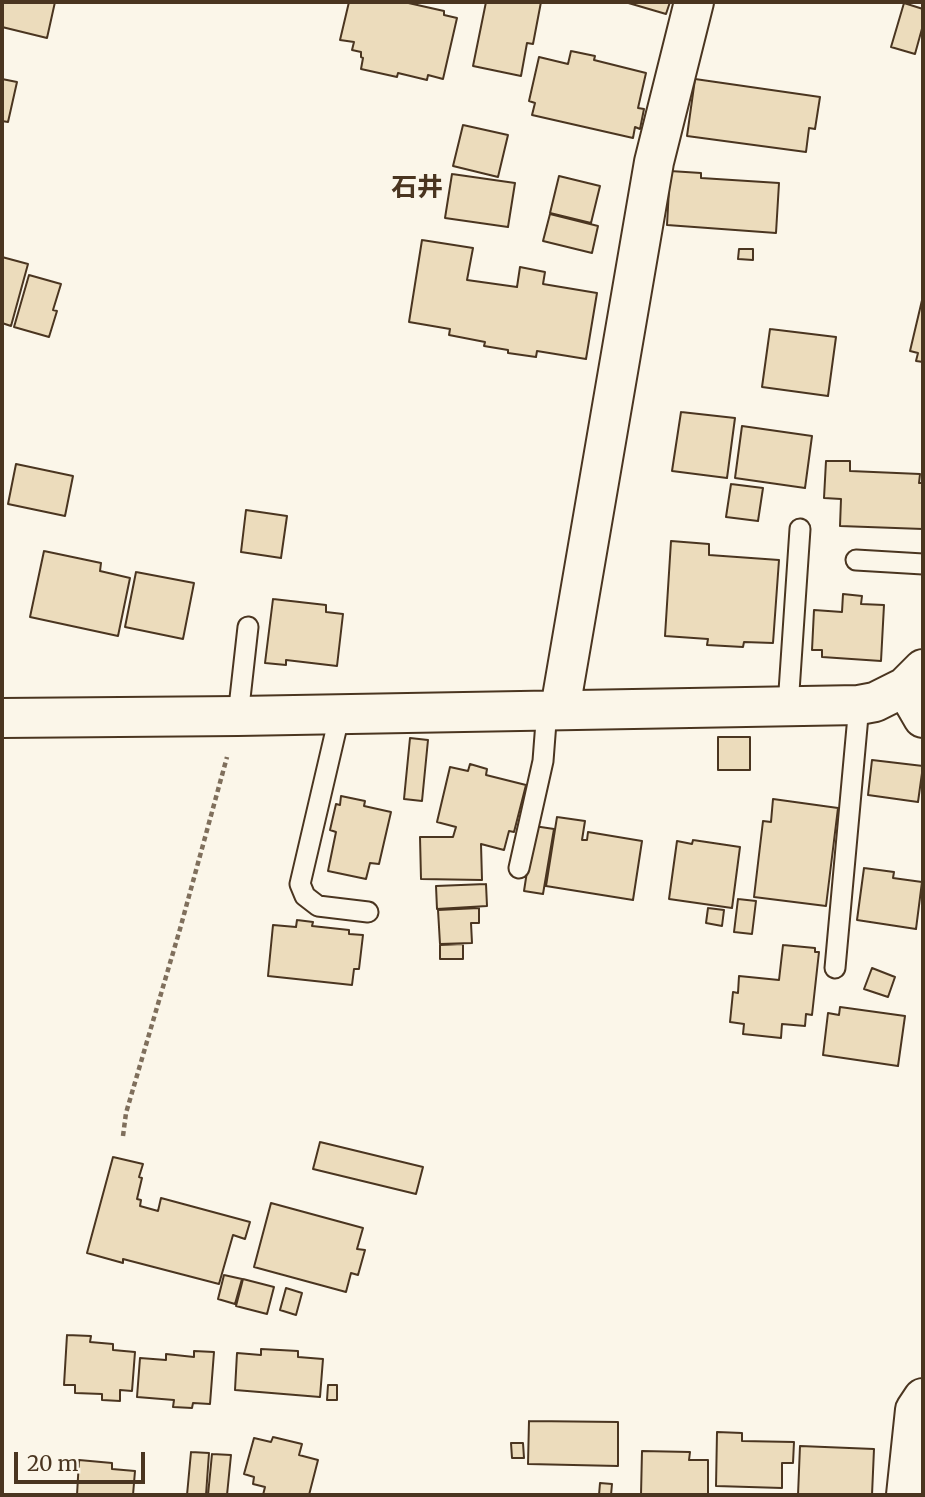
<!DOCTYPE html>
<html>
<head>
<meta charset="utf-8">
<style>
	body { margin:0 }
	#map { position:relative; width:925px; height:1497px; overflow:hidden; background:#fbf6e9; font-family:Merriweather,serif }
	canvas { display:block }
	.frame { position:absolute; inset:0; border:4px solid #4a3520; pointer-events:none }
	.scale { position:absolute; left:14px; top:1452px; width:131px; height:32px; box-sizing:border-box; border:4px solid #4a3520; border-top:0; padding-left:9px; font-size:21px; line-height:24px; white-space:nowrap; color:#4a3520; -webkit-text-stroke:5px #fbf6e9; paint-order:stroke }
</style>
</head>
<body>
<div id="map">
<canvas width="925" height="1497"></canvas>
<div class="frame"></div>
<div class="scale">20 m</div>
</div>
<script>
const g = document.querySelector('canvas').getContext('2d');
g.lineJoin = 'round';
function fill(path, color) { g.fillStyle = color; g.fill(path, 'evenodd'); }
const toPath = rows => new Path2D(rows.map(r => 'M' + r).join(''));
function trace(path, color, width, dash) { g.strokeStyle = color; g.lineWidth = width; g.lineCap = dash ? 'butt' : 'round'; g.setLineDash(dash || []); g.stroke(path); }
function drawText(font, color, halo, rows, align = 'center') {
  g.font = font + ' Merriweather,"Noto Sans JP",serif'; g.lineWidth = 5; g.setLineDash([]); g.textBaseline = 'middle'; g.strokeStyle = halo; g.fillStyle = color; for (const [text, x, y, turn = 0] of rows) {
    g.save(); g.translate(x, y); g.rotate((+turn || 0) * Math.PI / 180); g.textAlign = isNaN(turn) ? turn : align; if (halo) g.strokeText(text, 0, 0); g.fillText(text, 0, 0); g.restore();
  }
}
const building = toPath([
	[2,2,55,2,47,38,2,27,2,2],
	[349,2,404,2,444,11,444,15,457,18,443,79,428,75,427,80,398,73,397,77,361,69,363,58,361,57,361,52,352,50,354,42,340,40,349,2],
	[486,2,541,2,533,44,527,43,521,76,473,66,486,2],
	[625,2,670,2,666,14,625,2],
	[904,3,923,9,923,25,915,54,891,47,904,3],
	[571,51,595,56,594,60,646,73,638,108,644,109,640,129,635,127,633,138,532,115,535,103,529,101,539,57,568,64,571,51],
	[2,79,17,82,8,122,2,121,2,79],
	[695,79,820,97,815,129,809,128,806,152,687,136,695,79],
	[463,125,508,135,498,177,453,166,463,125],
	[670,171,701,173,701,178,779,183,776,233,667,225,670,171],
	[452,174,515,183,508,227,445,218,452,174],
	[559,176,600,186,591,223,550,213,559,176],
	[550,214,598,226,592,253,543,241,550,214],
	[422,240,473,248,467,280,517,287,520,267,545,272,543,284,597,293,586,359,537,351,536,357,508,353,508,350,484,346,485,342,449,335,450,329,409,322,422,240],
	[739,249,753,249,753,260,738,259,739,249],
	[2,257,28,264,11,326,2,323,2,257],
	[29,275,61,284,53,310,57,311,49,337,14,327,29,275],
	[923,296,923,362,916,361,918,353,910,351,923,296],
	[770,329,836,337,828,396,762,387,770,329],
	[681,412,735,418,727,478,672,471,681,412],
	[742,426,812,436,805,488,735,478,742,426],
	[826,461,850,461,850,471,920,474,919,483,923,483,923,529,840,526,841,499,824,498,826,461],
	[16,464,73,476,65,516,8,504,16,464],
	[731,484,763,488,758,521,726,517,731,484],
	[246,510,287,516,281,558,241,552,246,510],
	[671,541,709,544,709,555,779,560,773,643,744,642,743,647,707,645,708,639,665,636,671,541],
	[44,551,101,563,100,571,130,578,118,636,30,617,44,551],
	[136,572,194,583,183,639,125,627,136,572],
	[843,594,862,596,861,604,884,605,881,661,822,657,822,650,812,650,814,610,842,612,843,594],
	[273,599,326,605,326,612,343,614,337,666,286,660,286,665,265,663,273,599],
	[718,737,750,737,750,770,718,770,718,737],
	[410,738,428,740,422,801,404,799,410,738],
	[872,760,923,766,918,802,868,795,872,760],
	[470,764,487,769,486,775,526,785,514,832,509,831,504,850,481,844,482,880,421,879,420,837,453,837,456,827,437,822,450,767,468,771,470,764],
	[341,796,365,801,364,806,391,812,379,864,370,863,366,879,328,871,336,832,330,830,336,804,340,805,341,796],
	[773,799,838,808,826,906,754,897,763,821,771,822,773,799],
	[557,817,585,821,582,840,587,840,588,832,642,841,633,900,546,886,557,817],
	[534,826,554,829,543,894,524,891,534,826],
	[693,840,740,847,732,908,669,899,677,841,692,844,693,840],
	[864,868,894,872,893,878,922,882,916,929,857,920,864,868],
	[486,884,487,906,437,909,436,886,486,884],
	[738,899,756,901,752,934,734,932,738,899],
	[479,908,479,923,471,923,472,943,440,944,438,910,479,908],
	[708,908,724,910,722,926,706,923,708,908],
	[297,920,313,922,312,926,349,930,349,934,363,935,359,969,354,969,352,985,268,976,273,925,296,927,297,920],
	[463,944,463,959,440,959,440,945,463,944],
	[783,945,815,948,815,952,819,952,812,1015,806,1014,805,1026,782,1024,781,1038,743,1034,744,1024,730,1022,733,992,738,993,739,976,779,980,783,945],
	[872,968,895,977,888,997,864,989,872,968],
	[840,1007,905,1016,898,1066,823,1055,828,1013,839,1015,840,1007],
	[320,1142,423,1167,416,1194,313,1169,320,1142],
	[113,1157,143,1164,139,1177,142,1178,137,1199,141,1200,140,1206,158,1211,161,1198,250,1222,245,1239,233,1235,219,1284,123,1259,123,1263,87,1253,113,1157],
	[271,1203,363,1228,357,1249,365,1250,358,1275,351,1273,346,1292,254,1267,271,1203],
	[224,1275,242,1279,235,1304,218,1299,224,1275],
	[243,1279,274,1287,267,1314,236,1306,243,1279],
	[286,1288,302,1293,296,1315,280,1310,286,1288],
	[67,1335,91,1336,90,1342,113,1344,113,1350,135,1352,132,1391,120,1390,120,1401,102,1400,102,1394,75,1393,75,1385,64,1385,67,1335],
	[261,1349,298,1351,298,1357,323,1359,320,1397,235,1390,237,1353,261,1355,261,1349],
	[194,1351,214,1352,210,1404,193,1403,192,1408,173,1407,174,1400,137,1397,140,1358,166,1360,166,1354,194,1357,194,1351],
	[328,1385,337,1385,337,1400,327,1400,328,1385],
	[529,1421,618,1422,618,1466,528,1464,529,1421],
	[717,1432,742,1433,742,1441,794,1442,793,1463,782,1463,782,1488,716,1486,717,1432],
	[273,1437,302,1444,299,1455,318,1460,309,1495,263,1495,265,1487,253,1484,254,1477,244,1474,254,1438,271,1442,273,1437],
	[511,1443,523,1443,524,1458,512,1458,511,1443],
	[800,1446,874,1449,872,1495,798,1495,800,1446],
	[642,1451,690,1452,689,1460,708,1460,708,1495,641,1495,642,1451],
	[191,1452,209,1453,206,1495,187,1495,191,1452],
	[212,1454,231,1455,227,1495,208,1495,212,1454],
	[79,1460,112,1463,112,1469,135,1471,133,1495,77,1495,79,1460],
	[600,1483,612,1484,611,1495,599,1495,600,1483]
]);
fill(building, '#ecdcbc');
trace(building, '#4a3520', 2);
const service = toPath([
	[856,560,923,564],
	[788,706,800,529],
	[340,713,300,884,305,896,318,906,368,912],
	[238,716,248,627],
	[519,868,543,761,547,709],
	[835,968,859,705]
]);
const minor = toPath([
	[905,687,923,718],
	[560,709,654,162,694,2],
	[2,718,238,716,859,705,875,702,905,687,923,669],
	[906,1495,915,1410,923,1398]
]);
trace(service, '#4a3520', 23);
trace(minor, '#4a3520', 42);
trace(toPath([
	[123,1136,126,1113,180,929,227,757]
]), '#7f6f5c', 4.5, [5, 3.5]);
trace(service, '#fbf6e9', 19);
trace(minor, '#fbf6e9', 38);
drawText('bold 26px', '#4a3520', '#fbf6e9', [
	["石井",417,189]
]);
</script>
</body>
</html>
